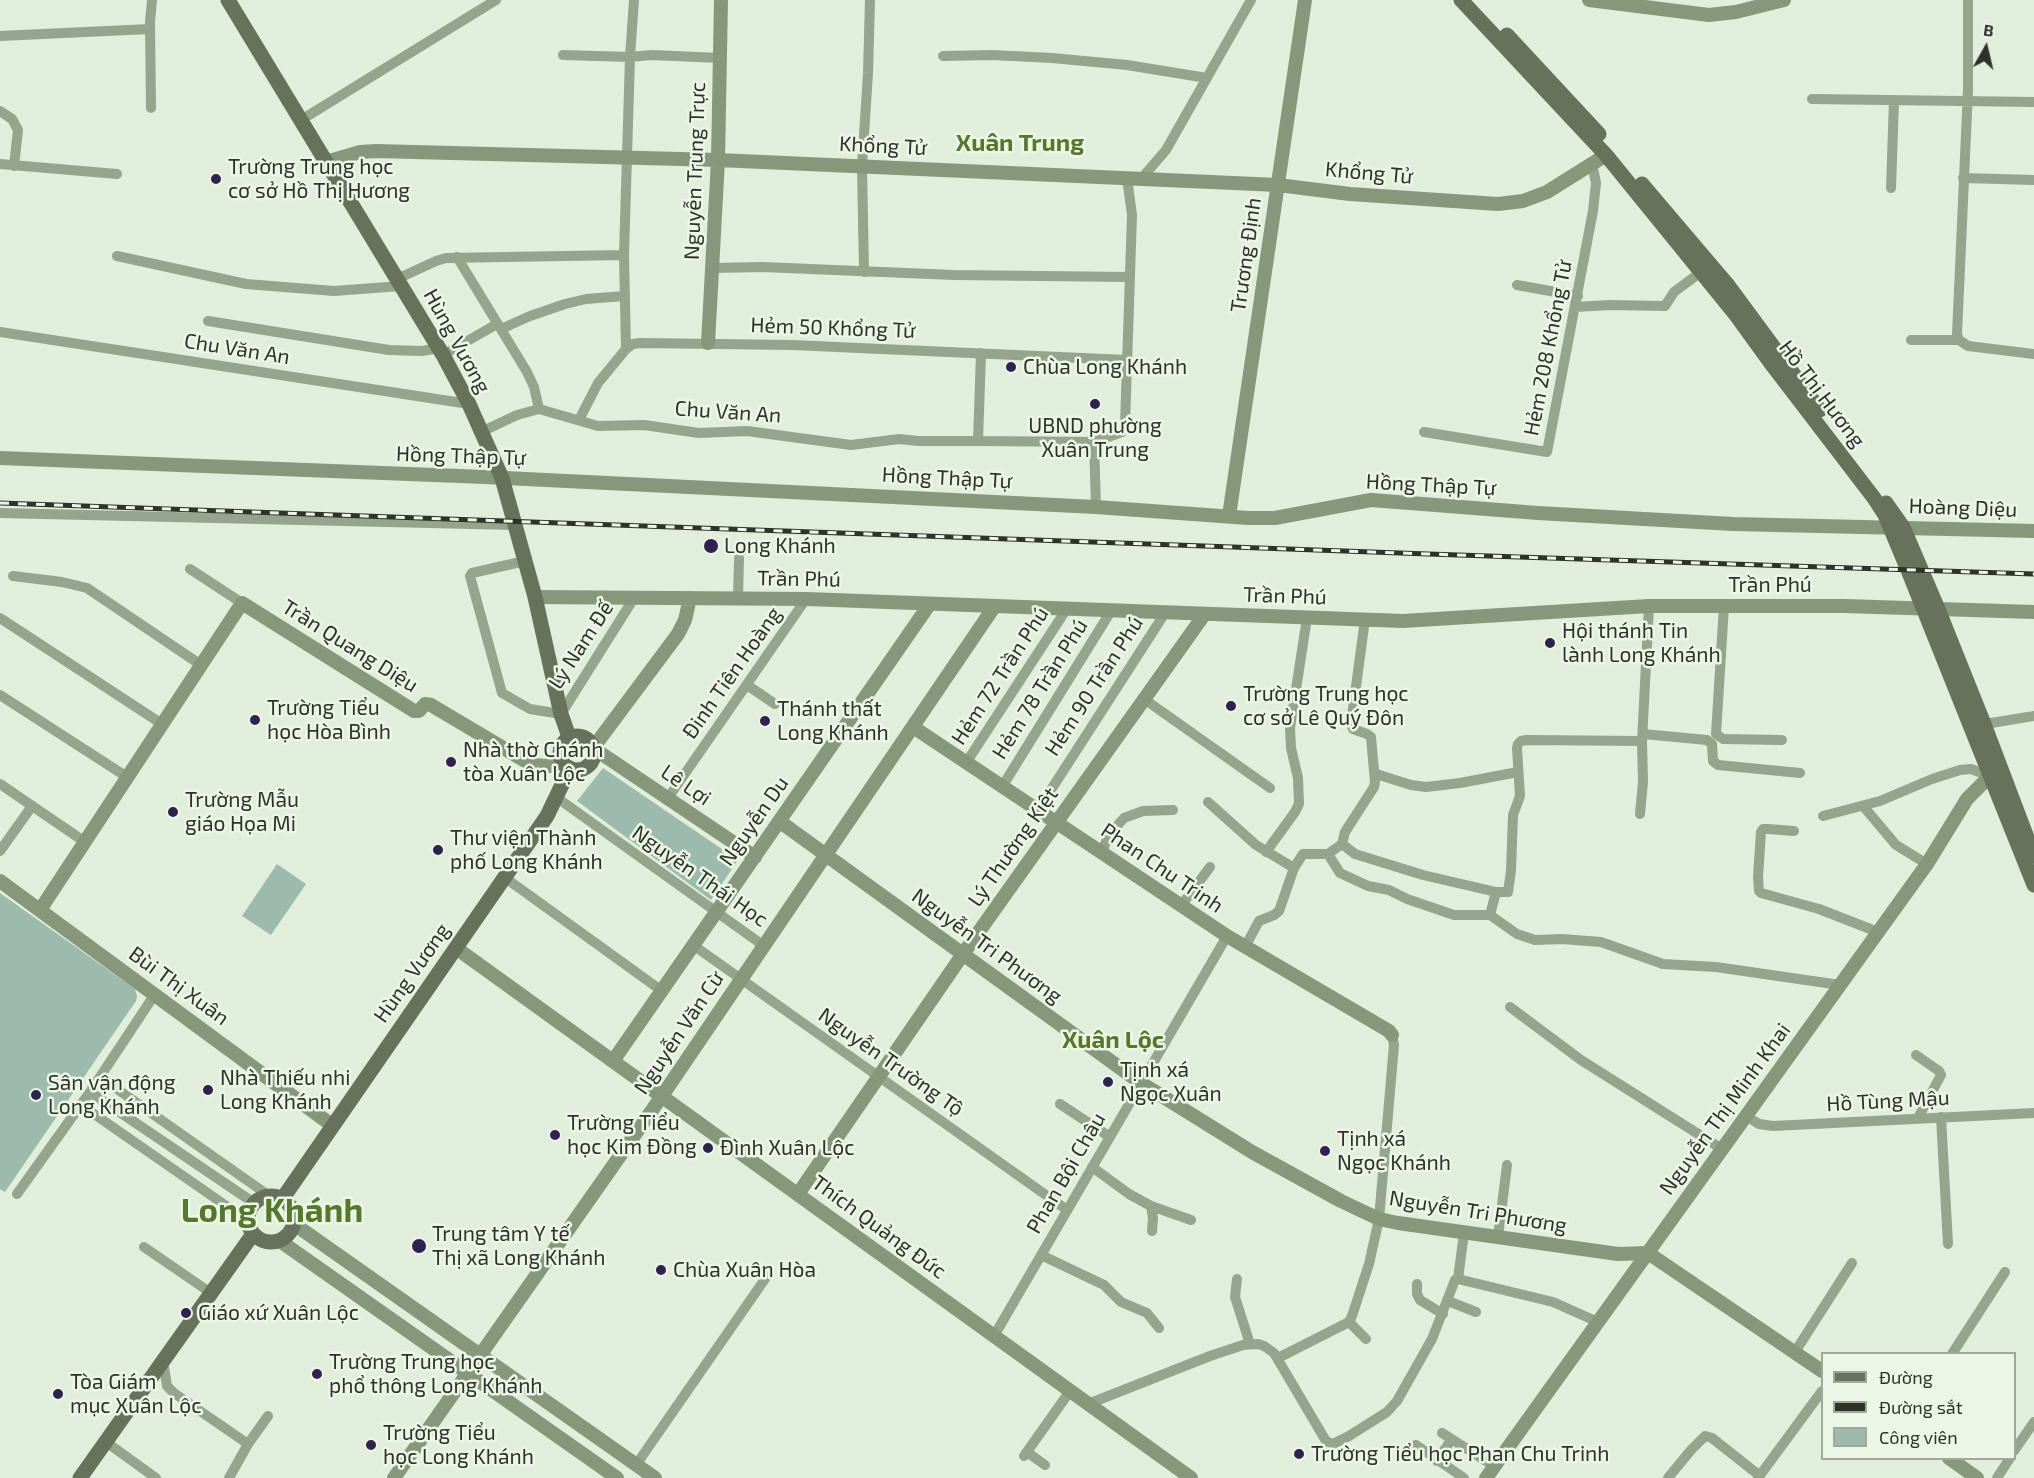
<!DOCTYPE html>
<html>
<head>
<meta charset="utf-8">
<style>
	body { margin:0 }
	#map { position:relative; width:2034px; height:1478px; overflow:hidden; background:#e0eedb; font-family:"Exo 2",sans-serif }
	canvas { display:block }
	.legend { position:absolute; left:1821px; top:1352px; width:195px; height:108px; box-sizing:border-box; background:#ebf6e7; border:2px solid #9fa89b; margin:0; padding:8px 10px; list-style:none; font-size:18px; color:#2d3328 }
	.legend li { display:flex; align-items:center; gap:12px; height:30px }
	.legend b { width:30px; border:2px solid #9fa89b }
	.north { position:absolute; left:1956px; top:18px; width:60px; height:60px; -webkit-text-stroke:4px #ebf6e7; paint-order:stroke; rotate:8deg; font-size:16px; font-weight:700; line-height:24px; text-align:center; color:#2d3328 }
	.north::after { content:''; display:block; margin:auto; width:21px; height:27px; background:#2d3328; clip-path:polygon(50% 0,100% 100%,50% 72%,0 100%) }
</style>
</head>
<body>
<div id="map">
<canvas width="2034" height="1478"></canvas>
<ul class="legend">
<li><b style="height:8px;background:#66725b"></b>Đường</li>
<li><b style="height:8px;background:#2d3328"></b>Đường sắt</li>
<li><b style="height:16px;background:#9dbbad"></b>Công viên</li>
</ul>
<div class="north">B</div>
</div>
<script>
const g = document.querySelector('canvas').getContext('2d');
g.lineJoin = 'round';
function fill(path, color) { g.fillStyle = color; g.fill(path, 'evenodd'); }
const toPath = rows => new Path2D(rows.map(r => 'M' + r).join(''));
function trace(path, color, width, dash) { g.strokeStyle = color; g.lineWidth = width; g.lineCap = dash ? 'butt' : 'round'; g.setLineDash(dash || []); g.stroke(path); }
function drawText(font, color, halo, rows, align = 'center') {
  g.font = font + ' "Exo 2",sans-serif'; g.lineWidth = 5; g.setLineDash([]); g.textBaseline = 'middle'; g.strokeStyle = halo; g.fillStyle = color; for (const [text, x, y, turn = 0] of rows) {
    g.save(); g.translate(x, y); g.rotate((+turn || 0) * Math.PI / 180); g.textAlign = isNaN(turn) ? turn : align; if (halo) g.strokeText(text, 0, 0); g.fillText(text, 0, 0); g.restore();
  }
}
fill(toPath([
	[603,768,738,860,711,900,577,801],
	[277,864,306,884,271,935,242,916],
	[0,893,135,989,137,996,136,1001,5,1192,0,1189]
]), '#9dbbad');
trace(toPath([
	[1968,0,1968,90,1957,334,1959,340,1968,346,2034,354],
	[0,36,150,29],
	[563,55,630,57,651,55,720,58],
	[943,56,992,55,1052,58,1127,65,1207,78],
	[1812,99,2034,102],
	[151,108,150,22,152,0],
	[0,111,12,119,18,130,14,166],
	[301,120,496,0],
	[0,164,117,174],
	[1963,178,2034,180],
	[1141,179,1166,150,1251,0],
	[1891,188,1894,100],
	[117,256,246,284,334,291,401,286],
	[457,257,527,372,534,387,539,409],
	[711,268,763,267,954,275,1129,277],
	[864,272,862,166,868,73,870,0],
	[397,279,436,261,446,258,624,255],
	[1517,285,1578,296],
	[1575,307,1609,305,1665,306,1674,292,1701,272],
	[208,321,389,350,422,351,439,348],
	[501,329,530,316,565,304,586,299,624,296],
	[0,332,469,404],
	[1911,340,1959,340],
	[626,349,624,255,630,57,634,0],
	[981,353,978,441,1094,442],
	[443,355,497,324],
	[579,420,598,383,626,349,633,344,640,343,792,345,1127,360],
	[481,432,517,415,539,409,598,426,644,425,699,433,747,431,851,445,899,439,918,441,978,441],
	[1424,432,1547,452,1593,211,1596,183,1592,163],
	[1096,507,1094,442,1122,432,1125,424,1132,215,1127,178],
	[0,513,515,525],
	[525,561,472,573,470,576,502,693,530,709,561,714,634,598],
	[190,569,242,603],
	[13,576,62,582,87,588,201,665],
	[738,599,739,558],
	[1724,606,1716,734,1723,739,1782,740],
	[0,618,162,724],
	[1365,619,1351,724,1353,729,1367,734,1371,737,1375,782,1374,787,1345,832,1342,844,1328,854,1340,873,1368,886,1389,890,1407,899,1454,915,1490,915,1517,934,1535,940,1562,939,1601,942,1663,964,1716,967,1840,985],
	[747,685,775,704],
	[0,695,127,777],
	[1144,699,1270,788],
	[1979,725,2034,716],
	[1643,734,1707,740,1712,744,1713,761,1718,765,1800,773],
	[966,763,1066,610],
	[1376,774,1411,785,1426,787,1460,783,1518,772],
	[0,784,85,842],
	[1002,787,1111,611],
	[556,797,764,946],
	[668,798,806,599],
	[1208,802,1256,845,1294,868],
	[1864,807,1896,845,1927,864],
	[1038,810,1165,613],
	[1640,814,1643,782,1642,741],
	[1823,816,1880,801,1932,779,1960,770,1971,769,1990,776],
	[1794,831,1768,829,1763,829,1761,832,1758,877,1759,891,1761,893,1819,909,1878,932],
	[1342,844,1355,854,1423,875,1496,892,1508,892,1511,871,1513,815,1520,796,1517,748,1518,744,1521,741,1527,740,1642,741,1649,606],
	[0,851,32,806],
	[1266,852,1295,812,1299,804,1298,778,1291,748,1290,728,1307,618],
	[1102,853,1108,836,1124,818,1143,811,1173,810],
	[504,877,662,991],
	[1181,906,1210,867],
	[1490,915,1496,892],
	[693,945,1067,1210],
	[1245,947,1259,921,1274,915,1279,911,1294,868,1303,854,1328,854],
	[1510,1007,1581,1060,1722,1149],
	[1916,1055,1939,1071,1941,1075,1918,1118],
	[100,1077,268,1195],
	[90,1092,254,1203],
	[1060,1104,1110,1137],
	[81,1105,248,1221],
	[1746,1116,1759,1124,1773,1126,2034,1113],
	[1941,1117,1948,1244],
	[1092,1167,1129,1194,1151,1206,1191,1220],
	[17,1194,90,1092,155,994],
	[1151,1206,1153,1218,1152,1231],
	[1498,1237,1507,1165],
	[144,1247,211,1293],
	[1041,1255,1104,1285,1121,1302,1147,1313,1159,1328],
	[1237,1279,1235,1297,1250,1344],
	[1458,1279,1464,1233],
	[1417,1284,1417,1294,1420,1300,1443,1314],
	[1448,1301,1476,1312],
	[1349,1322,1366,1339],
	[994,1336,1227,936],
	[1795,1352,1852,1263],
	[1952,1354,2005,1272],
	[1278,1358,1349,1322,1352,1316,1369,1264,1379,1219,1394,1045,1392,1035],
	[163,1361,167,1386,174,1393,248,1444],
	[1088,1404,1210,1356,1243,1345,1258,1344,1264,1346,1274,1353,1326,1441,1333,1444,1349,1436,1387,1412,1397,1401,1432,1339,1455,1280,1458,1279,1553,1302,1598,1322],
	[1442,1433,1494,1466],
	[106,1442,156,1478],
	[1416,1445,1464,1478],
	[2014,1451,2034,1422],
	[1027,1452,1045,1465],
	[1024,1456,1070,1391],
	[1437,1461,1451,1440],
	[636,1465,767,1276],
	[229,1478,248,1444,268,1416],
	[1668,1478,1691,1450,1705,1436,1712,1438,1760,1476],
	[1758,1478,1822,1391],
	[1997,1478,2010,1458]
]), '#95a48d', 10);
trace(toPath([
	[1589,0,1709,15,1736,12,1784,0],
	[326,162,360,152,376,151,718,160,1278,185,1350,194,1498,204,1523,201,1547,192,1606,155],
	[708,343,718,160,721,0],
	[0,458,485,477,1096,507,1248,518,1275,518,1371,500,1538,513,1733,524,2034,531],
	[1229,516,1305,0],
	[535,597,806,599,1403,621,1649,606,1844,606,2034,612],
	[690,598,685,620,678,634,593,748,755,857],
	[913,727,1227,936,1389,1031,1392,1035],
	[779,821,1141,1083,1252,1152,1341,1201,1379,1219,1398,1223,1618,1254,1648,1253,1822,1371],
	[0,881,333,1126],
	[40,910,242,603,414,711,419,711,425,704,431,705,532,765,549,766,562,762],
	[456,948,1191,1478],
	[613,1061,929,605],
	[798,1194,963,954,1204,615],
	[294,1224,655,1478],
	[280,1241,617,1478],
	[1949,1458,1977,1478],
	[394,1478,662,1096,994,607],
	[1486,1478,1927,864,1967,799,1990,776,1999,774]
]), '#87977b', 14);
trace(toPath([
	[228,0,443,355,469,404,502,478,535,597,561,714,569,737],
	[1461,0,1606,155,1736,315,1773,366,1874,498,1885,515,1908,570,2034,885],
	[1507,35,1599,134],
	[1642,184,1727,284,1820,410],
	[1886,503,1903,527,1938,609,1984,724,2034,856],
	'560 753a17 17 0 1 1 34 0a17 17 0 1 1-34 0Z',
	'248 1219a23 23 0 1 1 46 0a23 23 0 1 1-46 0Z',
	[283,1198,547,816,570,768],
	[80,1478,253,1234]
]), '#66725b', 15);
const rail = toPath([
	[0,503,1428,554,2034,574]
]);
trace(rail, '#2d3328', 5);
trace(rail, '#ebf6e7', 3, [9]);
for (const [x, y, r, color] of [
	[216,179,6,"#2e234e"],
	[1011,367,6,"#2e234e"],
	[1095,404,6,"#2e234e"],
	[711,546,8,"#2e234e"],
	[1550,643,6,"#2e234e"],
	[1231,706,6,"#2e234e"],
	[255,720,6,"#2e234e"],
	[765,721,6,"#2e234e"],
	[451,762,6,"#2e234e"],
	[173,812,6,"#2e234e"],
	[438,850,6,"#2e234e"],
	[1108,1082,6,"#2e234e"],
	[208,1090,6,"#2e234e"],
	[36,1095,6,"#2e234e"],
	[555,1135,6,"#2e234e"],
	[708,1148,6,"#2e234e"],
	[1325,1151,6,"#2e234e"],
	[419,1246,8,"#2e234e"],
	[661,1270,6,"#2e234e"],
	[186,1313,6,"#2e234e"],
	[317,1374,6,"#2e234e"],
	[58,1394,6,"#2e234e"],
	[371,1445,6,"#2e234e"],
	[1299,1454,6,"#2e234e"]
]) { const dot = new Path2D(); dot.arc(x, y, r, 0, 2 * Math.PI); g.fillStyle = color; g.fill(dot); trace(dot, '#ebf6e7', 2); }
drawText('21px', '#2d3328', '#ebf6e7', [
	["Khổng Tử",883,146,3],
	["Nguyễn Trung Trực",695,171,-88],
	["Khổng Tử",1369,173,5],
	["Trương Định",1246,255,-82],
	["Hẻm 50 Khổng Tử",833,328,2],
	["Hùng Vương",457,341,61],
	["Hẻm 208 Khổng Tử",1548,348,-79],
	["Chu Văn An",237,349,9],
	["Hồ Thị Hương",1822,394,53],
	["Chu Văn An",728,412,4],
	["Hồng Thập Tự",461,456,2],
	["Hồng Thập Tự",947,478,3],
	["Hồng Thập Tự",1431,485,3],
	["Hoàng Diệu",1963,508,2],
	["Trần Phú",799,579,1],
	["Trần Phú",1770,585],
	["Trần Phú",1285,596,2],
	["Lý Nam Đế",581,645,-57],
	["Trần Quang Diệu",350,646,32],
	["Đinh Tiên Hoàng",732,673,-55],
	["Hẻm 72 Trần Phú",1000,676,-57],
	["Hẻm 90 Trần Phú",1094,686,-57],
	["Hẻm 78 Trần Phú",1040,689,-58],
	["Lê Lợi",686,785,34],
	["Nguyễn Du",754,821,-55],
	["Lý Thường Kiệt",1013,847,-55],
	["Phan Chu Trinh",1162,868,34],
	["Nguyễn Thái Học",700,876,35],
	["Nguyễn Tri Phương",987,946,36],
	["Hùng Vương",412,973,-55],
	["Bùi Thị Xuân",179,986,36],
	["Nguyễn Văn Cừ",679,1033,-56],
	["Nguyễn Trường Tộ",891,1062,35],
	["Hồ Tùng Mậu",1888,1101,-3],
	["Nguyễn Thị Minh Khai",1725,1109,-54],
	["Phan Bội Châu",1066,1173,-60],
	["Nguyễn Tri Phương",1478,1212,9],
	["Thích Quảng Đức",879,1227,36]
]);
drawText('21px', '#2d3328', '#ebf6e7', [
	["Trường Trung học",228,167],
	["cơ sở Hồ Thị Hương",228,191],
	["Chùa Long Khánh",1023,367],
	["UBND phường",1095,426,"center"],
	["Xuân Trung",1095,450,"center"],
	["Long Khánh",724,546],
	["Hội thánh Tin",1562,631],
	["lành Long Khánh",1562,655],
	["Trường Trung học",1243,694],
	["cơ sở Lê Quý Đôn",1243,718],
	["Trường Tiểu",267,708],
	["học Hòa Bình",267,732],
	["Thánh thất",777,709],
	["Long Khánh",777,733],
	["Nhà thờ Chánh",463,750],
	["tòa Xuân Lộc",463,774],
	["Trường Mẫu",185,800],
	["giáo Họa Mi",185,824],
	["Thư viện Thành",450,838],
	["phố Long Khánh",450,862],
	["Tịnh xá",1120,1070],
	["Ngọc Xuân",1120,1094],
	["Nhà Thiếu nhi",220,1078],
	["Long Khánh",220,1102],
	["Sân vận động",48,1083],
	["Long Khánh",48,1107],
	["Trường Tiểu",567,1123],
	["học Kim Đồng",567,1147],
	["Tịnh xá",1337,1139],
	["Ngọc Khánh",1337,1163],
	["Đình Xuân Lộc",720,1148],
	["Trung tâm Y tế",432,1234],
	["Thị xã Long Khánh",432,1258],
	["Chùa Xuân Hòa",673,1270],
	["Giáo xứ Xuân Lộc",198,1313],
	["Trường Trung học",329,1362],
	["phổ thông Long Khánh",329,1386],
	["Tòa Giám",70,1382],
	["mục Xuân Lộc",70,1406],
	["Trường Tiểu",383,1433],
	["học Long Khánh",383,1457],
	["Trường Tiểu học Phan Chu Trinh",1311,1454]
], 'left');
drawText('bold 24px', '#56772c', '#ebf6e7', [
	["Xuân Trung",1020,143],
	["Xuân Lộc",1113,1040]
]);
drawText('bold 33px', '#56772c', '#ebf6e7', [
	["Long Khánh",272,1211]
]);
</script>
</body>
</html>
